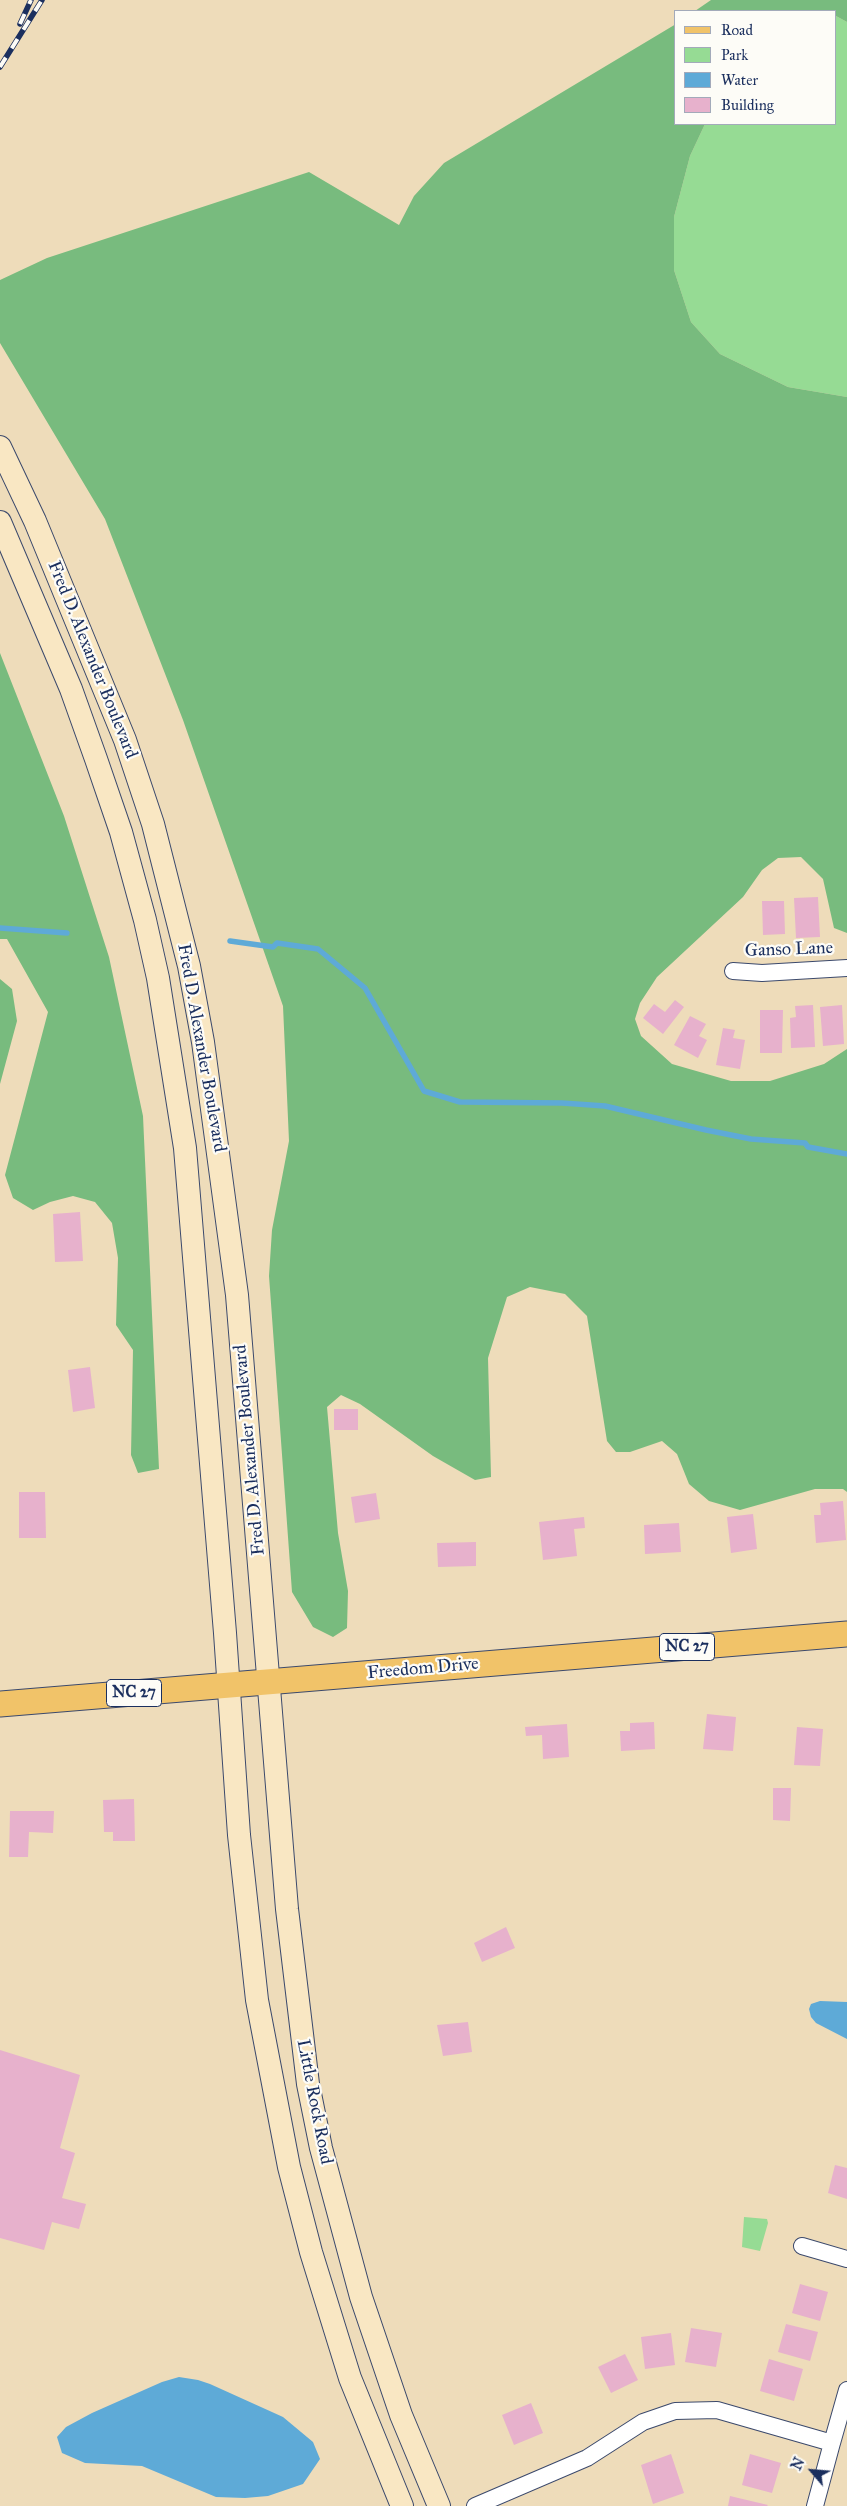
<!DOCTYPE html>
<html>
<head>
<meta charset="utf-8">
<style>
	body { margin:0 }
	#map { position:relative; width:847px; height:2506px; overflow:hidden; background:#eedcba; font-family:"IM FELL Great Primer",serif }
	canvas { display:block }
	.legend { position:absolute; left:674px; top:10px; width:162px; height:115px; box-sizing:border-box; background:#fdfcf7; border:1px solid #a3aaba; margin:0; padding:6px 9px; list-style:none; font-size:15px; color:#1b2f5e }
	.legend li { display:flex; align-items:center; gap:10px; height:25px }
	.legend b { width:25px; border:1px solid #a3aaba }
	.north { position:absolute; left:787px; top:2446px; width:50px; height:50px; -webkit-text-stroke:4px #fdfcf7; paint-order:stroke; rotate:297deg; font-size:14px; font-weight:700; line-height:20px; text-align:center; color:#1b2f5e }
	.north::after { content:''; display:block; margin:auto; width:18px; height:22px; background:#1b2f5e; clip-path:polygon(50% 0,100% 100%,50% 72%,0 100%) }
</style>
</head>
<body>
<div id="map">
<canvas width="847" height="2506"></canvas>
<ul class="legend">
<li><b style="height:6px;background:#f1c369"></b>Road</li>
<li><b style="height:14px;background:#96db94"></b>Park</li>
<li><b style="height:14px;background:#5eaad7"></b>Water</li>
<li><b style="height:14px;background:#e7b1cc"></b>Building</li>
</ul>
<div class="north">N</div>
</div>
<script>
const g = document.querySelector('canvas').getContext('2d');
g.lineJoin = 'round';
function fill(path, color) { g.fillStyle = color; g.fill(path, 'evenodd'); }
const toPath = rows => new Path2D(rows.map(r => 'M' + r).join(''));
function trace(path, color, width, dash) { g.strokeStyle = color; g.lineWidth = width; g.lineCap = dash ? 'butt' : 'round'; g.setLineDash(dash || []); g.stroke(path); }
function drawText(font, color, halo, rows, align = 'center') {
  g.font = font + ' "IM FELL Great Primer",serif'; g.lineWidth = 4.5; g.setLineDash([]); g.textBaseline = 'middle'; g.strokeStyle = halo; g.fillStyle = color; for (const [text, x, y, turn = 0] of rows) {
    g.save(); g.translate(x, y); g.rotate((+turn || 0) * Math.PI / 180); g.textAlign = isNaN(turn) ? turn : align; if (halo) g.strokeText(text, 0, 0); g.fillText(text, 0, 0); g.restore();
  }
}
fill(toPath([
	[836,16,847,22,847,397,788,387,720,354,691,322,674,270,674,217,690,156,705,124,836,124],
	[744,2217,767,2219,768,2223,760,2251,742,2247]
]), '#96db94');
fill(toPath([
	[711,0,847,0,847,22,836,16,836,11,695,11],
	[676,24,676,124,705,124,690,156,674,217,674,270,691,322,720,354,788,387,847,397,847,933,834,928,823,879,801,857,778,858,762,870,743,897,657,977,640,1003,635,1019,641,1036,672,1064,731,1081,770,1081,824,1064,847,1049,847,1492,843,1489,815,1489,740,1510,709,1501,689,1484,677,1454,662,1441,630,1452,616,1452,607,1441,587,1316,565,1294,530,1287,507,1297,488,1358,491,1477,475,1480,433,1456,360,1404,341,1395,327,1407,338,1533,348,1591,347,1628,333,1637,313,1627,292,1592,269,1276,272,1230,289,1141,283,1006,183,720,105,519,0,343,0,280,47,258,309,172,399,225,414,196,444,163],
	[0,653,64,816,109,957,143,1116,159,1469,138,1473,131,1455,133,1350,116,1325,118,1258,112,1223,95,1202,73,1196,50,1202,33,1210,13,1198,5,1175,48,1012,7,939,0,939],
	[0,979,12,989,17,1021,0,1084]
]), '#78bb7e');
fill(toPath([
	[820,2001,847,2002,847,2039,816,2023,811,2017,809,2009,811,2004],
	[179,2377,198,2380,210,2384,283,2417,313,2442,320,2459,303,2484,268,2496,245,2498,216,2497,142,2466,85,2463,62,2453,57,2437,66,2427,92,2413,162,2382]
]), '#5eaad7');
trace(toPath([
	[0,928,67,933],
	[230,941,273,947,277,943,318,949,365,988,424,1091,460,1102,562,1103,605,1106,706,1130,751,1139,805,1143,808,1147,847,1154]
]), '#5eaad7', 5.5);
fill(toPath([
	[818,897,820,937,796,938,794,898],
	[762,901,784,901,785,934,763,935],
	[675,1000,684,1007,663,1034,643,1018,654,1004,665,1012],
	[813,1005,815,1047,791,1048,790,1018,796,1017,795,1006],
	[842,1005,844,1044,823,1046,820,1007],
	[760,1010,783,1010,782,1053,760,1053],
	[690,1016,706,1024,699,1036,707,1040,698,1058,674,1045],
	[723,1028,735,1030,733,1038,745,1040,740,1069,716,1065],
	[80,1212,83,1261,55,1262,53,1214],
	[90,1367,95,1408,73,1412,68,1370],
	[334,1409,358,1409,358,1430,334,1430],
	[19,1492,45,1492,46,1538,19,1538],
	[376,1493,380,1519,355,1523,351,1497],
	[843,1501,846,1540,816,1543,814,1515,821,1515,820,1503],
	[753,1514,757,1549,731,1553,727,1517],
	[584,1517,585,1528,574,1529,577,1556,543,1560,539,1522],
	[679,1523,681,1552,645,1554,644,1525],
	[476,1542,476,1566,438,1567,437,1543],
	[707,1714,736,1717,733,1751,703,1749],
	[654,1722,655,1749,621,1751,620,1731,630,1731,630,1723],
	[567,1724,569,1757,543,1759,542,1735,526,1736,525,1727],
	[797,1727,823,1729,820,1766,794,1765],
	[773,1788,791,1788,790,1821,773,1820],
	[134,1799,135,1841,113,1841,113,1832,104,1832,103,1800],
	[10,1811,54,1811,53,1833,29,1832,28,1857,9,1857],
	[506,1927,515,1948,482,1962,474,1943],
	[468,2022,472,2052,443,2056,437,2025],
	[0,2050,80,2075,60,2148,75,2153,62,2198,86,2204,79,2229,52,2222,44,2250,0,2238],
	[835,2165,847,2168,847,2199,828,2193],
	[800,2284,828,2292,820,2321,792,2313],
	[786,2324,818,2332,810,2361,778,2352],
	[691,2328,722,2333,716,2367,685,2362],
	[671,2333,675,2365,645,2369,641,2337],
	[625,2354,638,2380,611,2393,598,2367],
	[769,2359,803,2369,794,2401,760,2391],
	[531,2403,543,2433,514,2445,502,2415],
	[671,2454,684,2493,653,2504,641,2465],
	[750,2454,781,2463,772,2493,742,2485],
	[730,2496,768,2505,767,2506,728,2506]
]), '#e7b1cc');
const street = toPath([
	[733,971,762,973,847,968],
	[802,2246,847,2259],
	[475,2506,587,2458,643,2422,675,2411,717,2410,832,2443,847,2390],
	[815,2506,832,2443]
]);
const secondary = toPath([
	[0,447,35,521,125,740,153,824,189,966,203,1042,237,1295,287,1909,308,2084,321,2148,361,2297,401,2415,439,2506],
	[0,522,71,689,96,759,121,832,145,920,158,978,185,1148,225,1633,239,1835,257,2000,289,2167,311,2252,350,2378,402,2506]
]);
const primary = toPath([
	[0,1704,847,1634]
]);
trace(street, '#3b496c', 18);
trace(secondary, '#3b496c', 24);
trace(primary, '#3b496c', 27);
trace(street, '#fff', 16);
trace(secondary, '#f9e7c3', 22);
trace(primary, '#f1c369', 25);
const rail = toPath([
	[20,24,31,0],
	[0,67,42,0]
]);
trace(rail, '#1b2f5e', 5.5);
trace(rail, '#fdfcf7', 4, [11]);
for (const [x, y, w] of [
	[687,1647,55],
	[134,1693,55]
]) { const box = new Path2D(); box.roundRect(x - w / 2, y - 13.5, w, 27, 4); g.fillStyle = '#fdfcf7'; g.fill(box); trace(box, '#1b2f5e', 1); }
drawText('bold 16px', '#1b2f5e', null, [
	["NC 27",687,1647],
	["NC 27",134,1693]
]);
drawText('18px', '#1b2f5e', '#fdfcf7', [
	["Fred D. Alexander Boulevard",92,660,68],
	["Ganso Lane",789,950,-2],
	["Fred D. Alexander Boulevard",201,1048,80],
	["Fred D. Alexander Boulevard",250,1450,-95],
	["Freedom Drive",423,1669,-5],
	["Little Rock Road",314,2102,79]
]);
</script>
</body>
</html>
